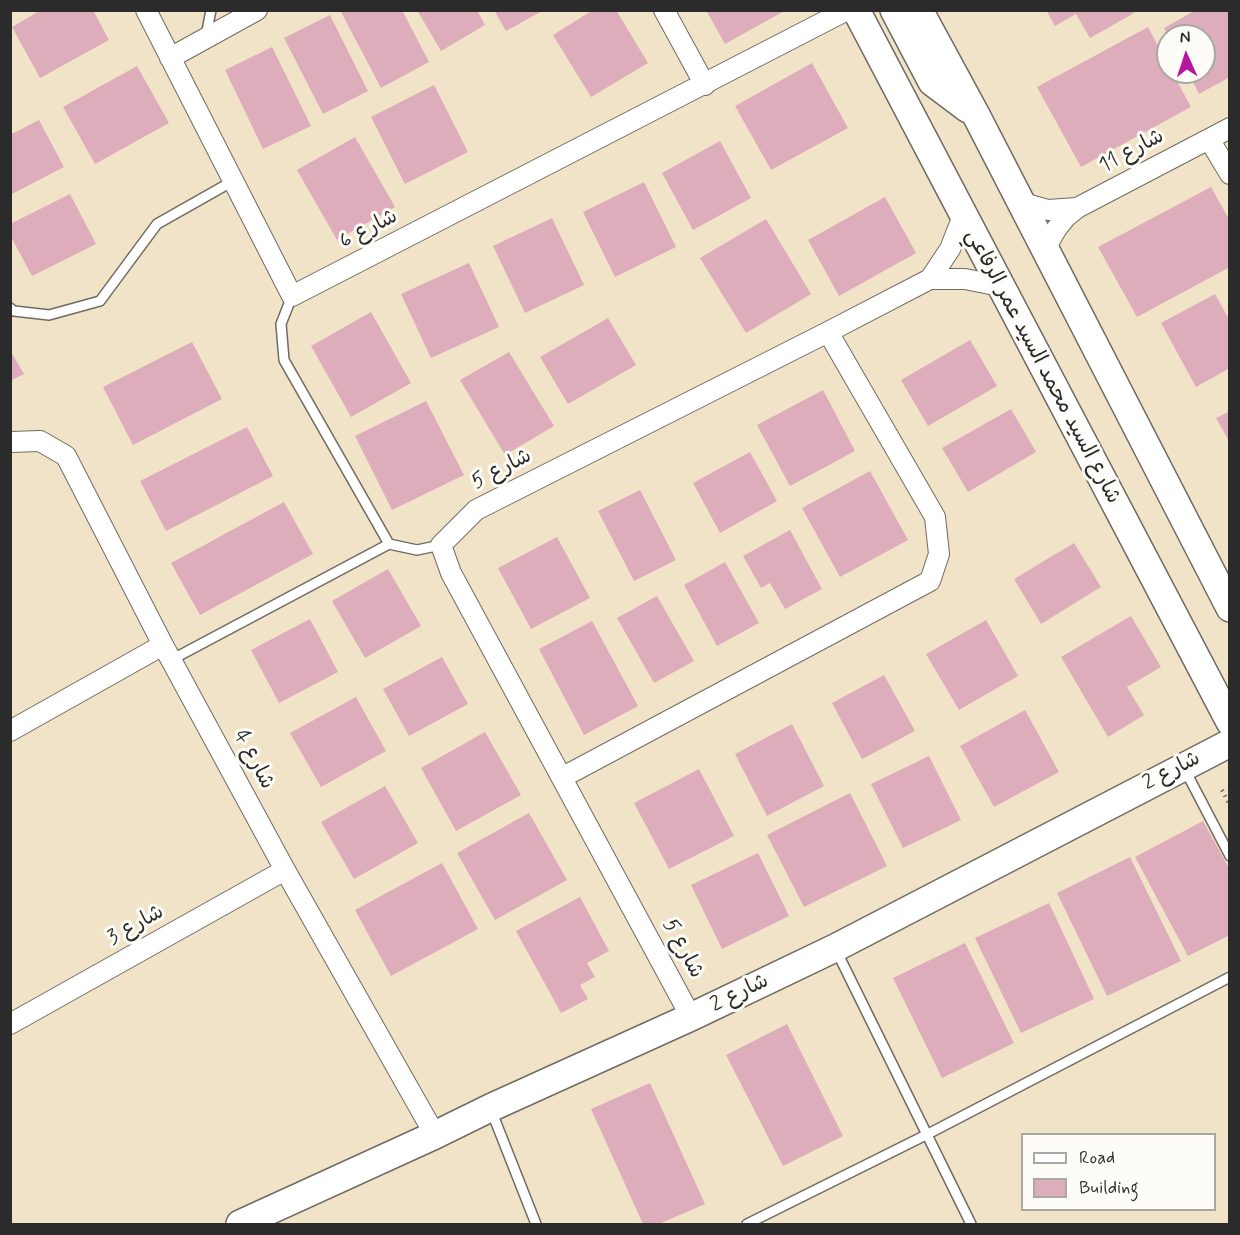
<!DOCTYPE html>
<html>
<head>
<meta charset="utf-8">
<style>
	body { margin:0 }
	#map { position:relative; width:1240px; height:1235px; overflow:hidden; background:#f1e3c7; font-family:Mynerve,sans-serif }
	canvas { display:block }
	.frame { position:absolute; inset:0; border:12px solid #2b2b2b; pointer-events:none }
	.legend { position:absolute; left:1021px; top:1133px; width:195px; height:78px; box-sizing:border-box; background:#fdfcf7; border:2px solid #a9a8a5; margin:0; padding:8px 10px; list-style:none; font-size:18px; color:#2b2b2b }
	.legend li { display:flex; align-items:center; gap:12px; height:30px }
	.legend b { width:30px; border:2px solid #a9a8a5 }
	.north { position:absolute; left:1156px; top:24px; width:60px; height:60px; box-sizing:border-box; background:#fdfcf7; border:2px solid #a9a8a5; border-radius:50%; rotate:357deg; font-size:16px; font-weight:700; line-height:24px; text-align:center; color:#2b2b2b }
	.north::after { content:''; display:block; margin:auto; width:21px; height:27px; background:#b5179e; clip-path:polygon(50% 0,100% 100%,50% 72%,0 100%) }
</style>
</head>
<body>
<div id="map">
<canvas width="1240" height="1235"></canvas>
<div class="frame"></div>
<ul class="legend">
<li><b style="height:8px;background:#fff"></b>Road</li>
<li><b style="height:16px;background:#deadbb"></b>Building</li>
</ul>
<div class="north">N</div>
</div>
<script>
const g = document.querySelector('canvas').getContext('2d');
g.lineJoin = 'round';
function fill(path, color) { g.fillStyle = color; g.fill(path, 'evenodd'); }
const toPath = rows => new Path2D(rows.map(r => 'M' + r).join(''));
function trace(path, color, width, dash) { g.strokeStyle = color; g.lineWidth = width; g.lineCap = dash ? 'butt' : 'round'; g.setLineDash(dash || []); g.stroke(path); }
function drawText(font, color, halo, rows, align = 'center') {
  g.font = font + ' Mynerve,"Playpen Sans Arabic",sans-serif'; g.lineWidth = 6; g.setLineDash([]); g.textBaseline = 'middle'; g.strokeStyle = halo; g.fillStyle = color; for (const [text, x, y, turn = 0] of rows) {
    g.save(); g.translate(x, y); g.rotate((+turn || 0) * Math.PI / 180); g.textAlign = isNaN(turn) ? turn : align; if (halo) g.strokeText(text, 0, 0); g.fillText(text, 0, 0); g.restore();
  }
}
fill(toPath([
	[41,10,93,10,109,40,40,78,12,27],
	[340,10,402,10,429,62,381,88],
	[417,10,477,10,485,25,441,51],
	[494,10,544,10,506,31],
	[593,10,616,10,648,63,591,97,553,35],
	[706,10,786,10,725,44],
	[1046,10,1132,10,1134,13,1090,38,1076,14,1055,26],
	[1196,10,1230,10,1230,77,1199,94,1188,72,1204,72,1204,36,1168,36,1164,28],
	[330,15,368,91,323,114,284,38],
	[1148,27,1168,65,1168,72,1172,72,1191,107,1081,167,1037,87],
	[272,47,311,126,263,149,225,70],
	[812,63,848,128,771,170,735,106],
	[137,66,169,123,95,164,63,107],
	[434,85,468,152,405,184,371,117],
	[39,120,64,167,10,195,10,135],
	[355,137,395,207,337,240,297,170],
	[720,141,751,198,693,230,662,173],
	[644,182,676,247,615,277,583,212],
	[1211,187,1230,221,1230,267,1137,317,1098,247],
	[70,194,96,244,32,276,10,235,10,224],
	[885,197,916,253,839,296,808,240],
	[552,218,584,285,525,313,493,246],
	[766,219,811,294,746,333,700,258],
	[469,263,499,327,431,358,401,294],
	[1215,294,1230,321,1230,368,1196,387,1161,323],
	[371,312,411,383,351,417,311,346],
	[608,318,636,365,568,404,540,357],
	[970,340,997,386,928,426,901,380],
	[192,342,222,399,133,445,103,387],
	[10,350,24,374,10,381],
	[509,352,554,426,505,455,460,380],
	[823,390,855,451,790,486,757,425],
	[426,401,464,475,392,510,355,436],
	[1011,409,1036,452,968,492,942,448],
	[1230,411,1230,443,1216,418],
	[247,427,273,476,166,531,140,481],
	[750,452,777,501,720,533,693,483],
	[870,471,908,540,840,577,802,508],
	[640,490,676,560,634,581,598,511],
	[284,502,313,554,200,615,171,563],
	[790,530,822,589,785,609,770,583,761,588,743,556],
	[557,537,590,598,531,629,498,568],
	[1074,543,1101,587,1041,624,1014,579],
	[725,562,759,623,717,646,684,585],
	[388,569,421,626,365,658,332,601],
	[657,596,694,661,654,683,617,618],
	[1131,616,1161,667,1127,687,1144,715,1108,737,1061,657],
	[310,619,338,672,279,703,251,650],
	[986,620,1018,676,959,710,926,654],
	[592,621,638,706,584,735,539,649],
	[442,657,468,704,409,736,383,689],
	[884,675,915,731,862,759,832,703],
	[356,697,386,751,321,787,290,733],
	[1025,710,1059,772,994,807,960,746],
	[792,724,824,786,767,816,735,754],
	[485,732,521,795,456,831,421,768],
	[929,756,961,820,903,848,871,784],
	[699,769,734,836,669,869,634,803],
	[385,786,418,843,354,879,321,822],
	[850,793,887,866,804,907,767,835],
	[529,813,567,880,495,920,457,853],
	[1203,821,1230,870,1230,935,1188,956,1135,857],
	[758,853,789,916,722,949,691,885],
	[1130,857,1181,961,1107,996,1057,893],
	[442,863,478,929,391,976,355,910],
	[580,897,609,951,587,963,595,977,580,985,588,999,561,1013,516,931],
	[1049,903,1094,999,1021,1033,975,938],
	[965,943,1014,1043,942,1078,893,978],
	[787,1024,843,1136,783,1166,726,1055],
	[650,1083,705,1204,659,1224,643,1224,591,1109]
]), '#deadbb');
const lane = toPath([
	[206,36,211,10],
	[292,296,281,324,284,360,389,544,417,550,441,545],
	[10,308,14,311,49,315,100,301,157,224,233,181],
	[171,660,389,544],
	[1185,770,1230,856],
	[836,950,971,1224],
	[491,1110,536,1224],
	[747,1224,926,1135,1230,977]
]);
const street = toPath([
	[146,10,292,296,847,10],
	[664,10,705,85],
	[170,58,257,10],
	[1209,139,1230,174],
	[1020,202,1048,210,1077,208],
	[1046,253,1050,240,1057,228,1066,217,1077,208,1230,128],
	[930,279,965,279,1000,286],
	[10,442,40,441,66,456,163,645,285,870,435,1135],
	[10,731,163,645],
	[563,777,930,581,939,554,935,517,828,332],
	[691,1017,451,573,441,545,476,510,828,332,930,279,950,249,963,216],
	[10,1024,285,870]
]);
const secondary = toPath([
	[856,10,1230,722],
	[894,10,932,82,968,109],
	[919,10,976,115,1230,608],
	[240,1224,435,1135,490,1108,691,1017,835,948,1230,743]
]);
trace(lane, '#706b62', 12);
trace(street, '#706b62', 22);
trace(secondary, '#706b62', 30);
trace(toPath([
	[1222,790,1230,806]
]), '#706b62', 4, [1.5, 4.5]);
trace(lane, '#fff', 9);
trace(street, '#fff', 20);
trace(secondary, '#fff', 27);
drawText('21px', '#2b2b2b', '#fdfcf7', [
	["شارع 11",1132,152,-28],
	["شارع 6",369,230,-27],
	["شارع السيد محمد السيد عمر الرفاعي",1042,367,62],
	["شارع 5",502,470,-27],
	["شارع 4",253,760,62],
	["شارع 2",1172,772,-27],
	["شارع 3",136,926,-29],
	["شارع 5",682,949,62],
	["شارع 2",740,994,-26]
]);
</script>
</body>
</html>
